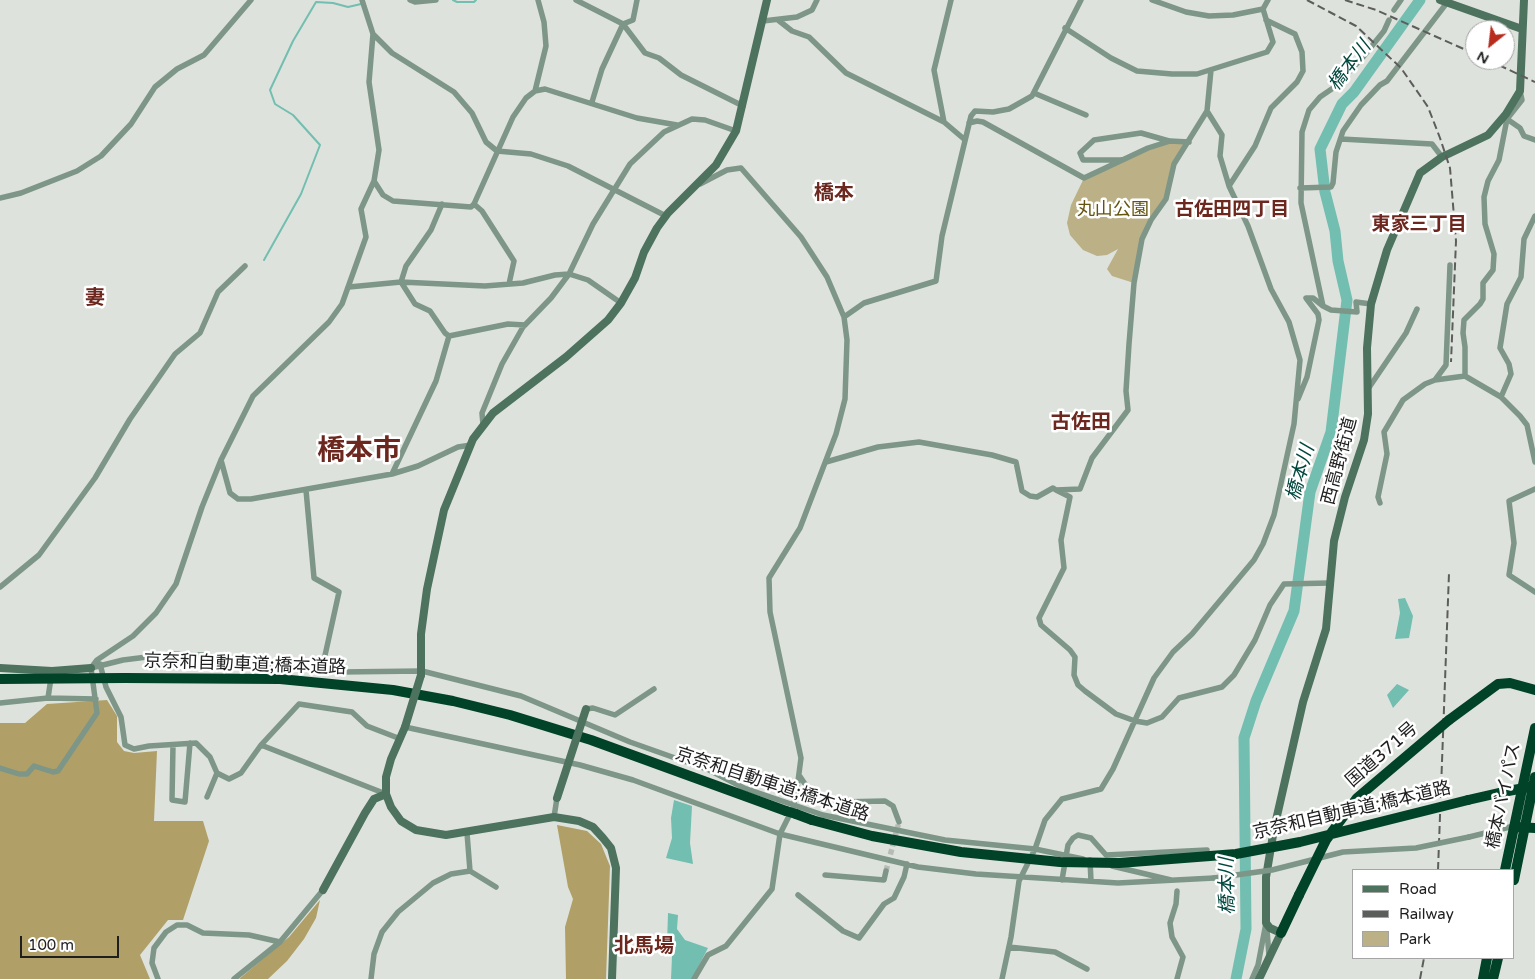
<!DOCTYPE html>
<html>
<head>
<meta charset="utf-8">
<style>
	body { margin:0 }
	#map { position:relative; width:1535px; height:979px; overflow:hidden; background:#dee2dc; font-family:"Varela Round",sans-serif }
	canvas { display:block }
	.legend { position:absolute; left:1352px; top:869px; width:162px; height:90px; box-sizing:border-box; background:#fff; border:1px solid #a5a5a5; margin:0; padding:6px 9px; list-style:none; font-size:15px; color:#1d1e1d }
	.legend li { display:flex; align-items:center; gap:10px; height:25px }
	.legend b { width:25px; border:1px solid #a5a5a5 }
	.north { position:absolute; left:1465px; top:20px; width:50px; height:50px; box-sizing:border-box; background:#fff; border:1px solid #a5a5a5; border-radius:50%; rotate:209deg; font-size:14px; font-weight:700; line-height:20px; text-align:center; color:#1d1e1d }
	.north::after { content:''; display:block; margin:auto; width:18px; height:22px; background:#b92c1d; clip-path:polygon(50% 0,100% 100%,50% 72%,0 100%) }
	.scale { position:absolute; left:20px; top:936px; width:99px; height:22px; box-sizing:border-box; border:2px solid #1d1e1d; border-top:0; padding-left:6px; font-size:15px; line-height:18px; white-space:nowrap; color:#1d1e1d; -webkit-text-stroke:4px #fff; paint-order:stroke }
</style>
</head>
<body>
<div id="map">
<canvas width="1535" height="979"></canvas>
<ul class="legend">
<li><b style="height:6px;background:#4d725e"></b>Road</li>
<li><b style="height:6px;background:#5c5e5c"></b>Railway</li>
<li><b style="height:14px;background:#bbb086"></b>Park</li>
</ul>
<div class="north">N</div>
<div class="scale">100 m</div>
</div>
<script>
const g = document.querySelector('canvas').getContext('2d');
g.lineJoin = 'round';
function fill(path, color) { g.fillStyle = color; g.fill(path, 'evenodd'); }
const toPath = rows => new Path2D(rows.map(r => 'M' + r).join(''));
function trace(path, color, width, dash) { g.strokeStyle = color; g.lineWidth = width; g.lineCap = dash ? 'butt' : 'round'; g.setLineDash(dash || []); g.stroke(path); }
function drawText(font, color, halo, rows, align = 'center') {
  g.font = font + ' "Varela Round","Noto Sans JP",sans-serif'; g.lineWidth = 5; g.setLineDash([]); g.textBaseline = 'middle'; g.strokeStyle = halo; g.fillStyle = color; for (const [text, x, y, turn = 0] of rows) {
    g.save(); g.translate(x, y); g.rotate((+turn || 0) * Math.PI / 180); g.textAlign = isNaN(turn) ? turn : align; if (halo) g.strokeText(text, 0, 0); g.fillText(text, 0, 0); g.restore();
  }
}
fill(toPath([
	[1170,141,1189,142,1176,162,1166,199,1142,239,1134,283,1112,276,1107,269,1118,249,1107,255,1097,256,1083,250,1070,235,1067,223,1071,205,1084,178]
]), '#bbb086');
fill(toPath([
	[107,700,117,716,117,742,124,751,134,753,157,751,154,821,203,821,209,841,183,920,168,920,140,955,150,979,0,979,0,723,25,723,47,704],
	[557,825,587,831,601,844,610,866,606,979,566,979,565,927,573,899,568,887],
	[320,900,316,918,304,939,287,961,268,979,239,979,289,937]
]), '#b0a067');
fill(toPath([
	[1405,598,1413,616,1409,638,1395,639,1400,613,1398,599],
	[1397,684,1409,690,1393,708,1387,695],
	[674,800,692,806,690,843,693,864,666,858,672,838,671,818],
	[668,913,678,915,677,929,685,940,708,948,692,979,671,979,672,956,667,944]
]), '#72beb0');
trace(toPath([
	[453,0,457,2,474,2,476,0],
	[264,260,301,194,320,145,293,115,275,104,270,90,293,41,316,2,333,3,348,7,361,4]
]), '#72beb0', 2);
trace(toPath([
	[1236,979,1246,929,1244,738,1256,701,1294,611,1310,492,1331,432,1347,300,1338,261,1335,231,1325,192,1320,149,1342,104,1354,92,1420,0]
]), '#72beb0', 11);
trace(toPath([
	[886,871,899,822]
]), '#b7bbb6', 5.5, [5.5, 3]);
trace(toPath([
	[362,0,373,34,392,53,454,92,472,113,486,142,497,151,531,154,568,166,666,216],
	[410,0,415,2,436,0],
	[576,0,623,24,645,53,659,58,681,75,743,106],
	[951,0,934,70,944,122,964,139],
	[1152,0,1186,12,1209,16,1233,15,1263,9,1268,0],
	[1394,10,1401,0],
	[778,20,792,31,809,37,846,73,944,122],
	[763,21,797,17,812,10,817,0],
	[1065,28,1111,58,1137,71,1172,74,1197,74,1267,52,1273,42,1263,9],
	[1211,70,1207,111,1174,164,1166,199,1151,220,1142,239,1134,283,1129,344,1126,391,1128,410,1092,458,1080,489,1056,490,1070,497,1061,540,1064,568,1039,618,1041,625,1070,650,1075,657,1074,675,1078,685,1085,691,1116,714,1135,721,1147,723,1162,717,1179,698,1222,687,1234,675,1255,640,1270,605,1284,584,1329,583],
	[535,91,546,46,544,22,538,0],
	[1520,91,1522,100,1507,119,1499,160,1488,181,1484,197,1485,224,1494,254,1493,270,1483,283,1483,299,1480,304,1464,320,1463,333,1465,347,1465,376,1501,397,1520,416,1527,425,1535,462],
	[1034,93,1086,115],
	[592,102,602,69,623,24,633,20,637,0],
	[1207,111,1222,135,1220,156,1229,186],
	[1506,116,1507,119,1520,128,1524,136,1535,140],
	[969,123,977,121,983,122,1084,178,1148,148,1170,141,1189,142],
	[1341,139,1432,144,1442,157],
	[1120,160,1083,160,1080,153,1094,140,1141,133,1169,141],
	[374,181,383,195,393,201,471,207,474,204],
	[1300,188,1331,187,1333,183,1336,152,1343,131,1361,105,1380,85,1387,81,1449,0],
	[0,198,21,193,77,171,101,156,131,124,155,87,177,69,204,55,251,0],
	[474,204,513,117,526,98,535,91,545,89,637,118,677,125],
	[474,204,482,211,514,261,509,284],
	[1450,265,1446,365,1435,380,1465,376],
	[401,282,406,266,431,230,442,204],
	[401,282,415,304,430,311,445,333,449,336],
	[349,287,401,282,485,286,523,283,555,275,569,274,588,280,621,303],
	[1371,304,1356,302,1357,312,1331,310,1323,306,1301,203,1302,132,1309,110,1320,97,1336,86,1363,57,1384,31,1389,20],
	[844,317,864,303,936,281,942,236,971,116,975,111,993,112,1009,109,1032,96,1081,0],
	[449,336,508,324,525,325],
	[1368,389,1406,333,1417,309],
	[1501,397,1511,374,1509,364,1500,348,1507,304,1521,277,1524,239,1535,216],
	[1298,399,1307,377,1319,320,1318,314,1306,298,1313,298,1323,306],
	[483,425,482,413,502,364,523,327,551,298,569,274,593,224,630,164,664,132,692,119,705,120,736,131],
	[221,460,230,493,238,499,251,499,392,474,418,466,458,447,471,445],
	[826,462,878,447,919,442,992,455,1016,462,1022,491,1030,496,1037,497,1053,488,1056,490],
	[392,474,436,381,449,336],
	[1535,489,1509,501,1514,543,1509,575,1535,592],
	[306,490,314,578,339,592,322,669],
	[1380,503,1378,497,1387,454,1384,432,1403,400,1425,384,1435,380],
	[0,587,39,555,95,478,130,419,175,354,200,333,218,292,245,266],
	[100,664,106,687,121,717,125,745,134,749,149,746,196,743,210,757,217,773,229,779,241,773,261,745,299,704,352,712,367,726,398,738],
	[91,668,123,660,171,654,202,655,287,667,340,672,422,671,521,696,630,742,709,770,744,788,823,815,945,840,1035,849,1083,859],
	[48,698,51,678],
	[0,703,48,698,96,699],
	[586,709,593,708,615,715,654,689],
	[405,727,580,765,633,780,780,834,918,867,976,874,1118,883,1214,878],
	[173,745,172,800,185,802,190,743],
	[261,745,386,794],
	[0,768,19,774,27,774,34,766,53,772,58,771,97,713,91,668,97,660,133,636,156,613,176,584,202,507,221,460,253,396,329,322,342,304,366,237,361,209,374,181,379,150,369,82,373,34],
	[799,775,809,790,839,802,885,801,893,806,899,822],
	[207,797,217,773],
	[554,817,557,798],
	[467,833,470,871,496,887],
	[1469,837,1514,826],
	[1090,860,1091,881],
	[1112,866,1171,880],
	[825,875,884,880,886,871],
	[1062,880,1068,845,1073,838,1078,835,1091,838,1106,855,1207,850],
	[1177,891,1176,904,1170,923,1172,937,1183,957,1177,979],
	[798,895,843,931,859,938,884,904,894,898,904,877,907,864],
	[1267,930,1269,956],
	[1009,947,1055,952,1087,969],
	[158,979,152,963,154,948,166,932,177,925,187,925,203,933,249,935,280,942],
	[234,979,280,942,323,890],
	[371,979,374,954,382,932,398,912,433,883,451,874,470,871],
	[694,979,708,955,726,946,772,889,780,834,792,810,796,796,801,758,770,612,769,578,800,528,836,434,845,399,847,340,844,317,827,277,801,237,741,168,727,170,700,184],
	[1002,979,1011,937,1019,881,1035,849,1045,820,1062,799,1101,789,1113,769,1154,678,1173,652,1192,634,1254,560,1263,544,1274,515,1294,424,1300,360,1289,322,1271,289,1248,226,1229,186,1255,146,1271,108,1297,82,1303,71,1302,52,1295,34,1266,20],
	[1252,979,1258,965,1266,923]
]), '#7d9688', 5.5);
trace(toPath([
	[1440,0,1522,29],
	[0,668,52,671,91,668],
	[421,675,421,634,427,589,444,510,473,439,493,413,566,357,608,320,621,303,635,278,644,252,657,228,668,213,716,165,736,131,767,0],
	[405,727,391,759,386,777,386,794,391,807,401,821,416,830,446,835,554,817,579,821,593,827,603,838,611,848,616,868,612,979],
	[323,890,365,813,374,799,386,794],
	[1259,979,1281,933,1270,928,1266,923,1266,877,1274,829,1303,702,1326,629,1334,541,1345,497,1364,440,1368,414,1367,348,1371,304,1387,250,1420,173,1442,157,1488,135,1506,114,1520,91,1524,0]
]), '#4d725e', 8);
trace(toPath([
	[124,678,280,679,393,690,453,701,510,715,591,740,786,811],
	[1449,720,1498,684,1510,683,1535,690],
	[1468,800,1503,792],
	[796,814,812,820],
	[1518,827,1535,828],
	[1505,870,1535,728],
	[1514,880,1535,777],
	[1281,933,1299,895],
	[1483,979,1487,958],
	[1493,979,1498,958]
]), '#004328', 10);
trace(toPath([
	[1307,0,1356,26,1401,68,1428,107,1440,138,1450,168,1456,241,1451,362],
	[1345,0,1376,10,1475,54],
	[1488,60,1535,82],
	[1438,870,1449,573],
	[1420,979,1424,958]
]), '#5c5e5c', 2, [8, 4]);
trace(toPath([
	[1214,878,1272,870,1343,852,1416,848,1469,837]
]), '#7d9688', 5.5);
trace(toPath([
	[405,727,421,675],
	[557,798,586,709]
]), '#4d725e', 8);
trace(toPath([
	[0,679,124,678],
	[1503,792,1535,786],
	[786,811,796,814],
	[812,820,872,836,961,852,1060,862,1119,863,1236,854,1300,842,1468,800],
	[1299,895,1326,840,1357,798,1449,720]
]), '#004328', 10);
drawText('18px', '#64540d', '#fff', [
	["丸山公園",1113,210]
]);
drawText('18px', '#1d1e1d', '#fff', [
	["西高野街道",1340,461,-75],
	["京奈和自動車道;橋本道路",245,665,2],
	["国道371号",1382,755,-41],
	["京奈和自動車道;橋本道路",772,785,18],
	["橋本バイパス",1504,796,-78],
	["京奈和自動車道;橋本道路",1352,811,-13]
]);
drawText('italic 19px', '#00473e', '#fff', [
	["橋本川",1350,66,-53],
	["橋本川",1301,473,-74],
	["橋本川",1228,886,-91]
]);
drawText('bold 19px', '#6c271e', '#fff', [
	["古佐田四丁目",1232,210],
	["東家三丁目",1419,225]
]);
drawText('bold 20px', '#6c271e', '#fff', [
	["橋本",834,194],
	["妻",95,299],
	["古佐田",1081,423],
	["北馬場",644,947]
]);
drawText('bold 28px', '#6c271e', '#fff', [
	["橋本市",359,452]
]);
</script>
</body>
</html>
